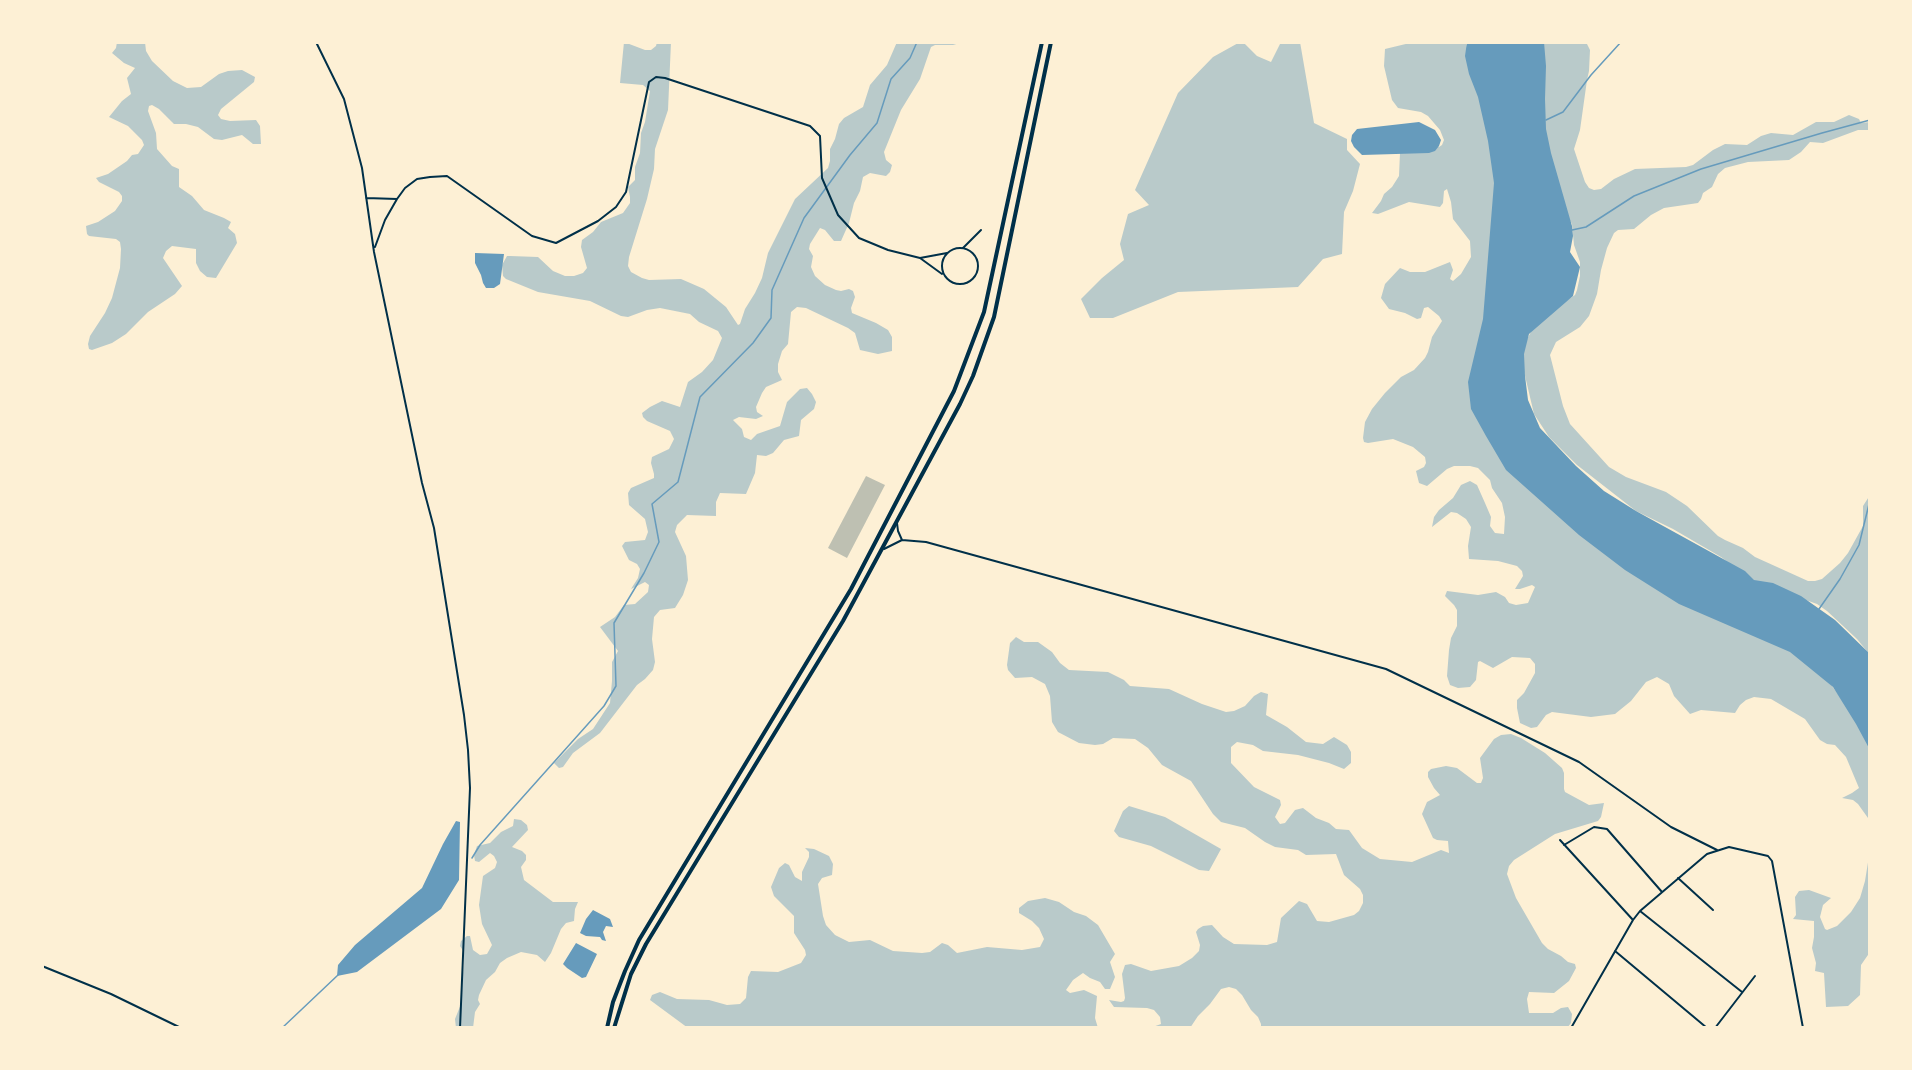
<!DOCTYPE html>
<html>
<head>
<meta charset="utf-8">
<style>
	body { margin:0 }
	#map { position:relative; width:1912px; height:1070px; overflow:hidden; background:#fdf0d5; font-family:"Public Sans",sans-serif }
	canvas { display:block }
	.frame { position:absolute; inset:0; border:44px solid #fdf0d5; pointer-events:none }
</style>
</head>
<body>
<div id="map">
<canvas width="1912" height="1070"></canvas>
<div class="frame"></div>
</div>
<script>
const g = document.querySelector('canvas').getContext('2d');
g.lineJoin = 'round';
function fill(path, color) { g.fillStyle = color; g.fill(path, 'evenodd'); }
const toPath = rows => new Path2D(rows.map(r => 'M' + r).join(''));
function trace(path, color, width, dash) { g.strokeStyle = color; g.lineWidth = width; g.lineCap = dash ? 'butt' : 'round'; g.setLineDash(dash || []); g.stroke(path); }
fill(toPath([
	[117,42,145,42,146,51,152,61,173,81,187,88,201,87,219,74,228,71,242,70,255,77,254,82,221,109,218,115,221,119,230,121,256,120,260,126,261,144,253,144,242,135,222,140,214,139,198,127,186,124,174,124,159,109,152,105,149,106,148,111,156,133,157,149,172,166,179,169,179,187,192,196,204,210,224,218,231,222,228,228,235,234,237,243,216,278,207,277,200,271,196,263,196,249,172,246,166,251,163,258,182,286,175,294,148,312,126,334,112,343,92,350,89,349,88,344,90,336,105,313,112,298,120,268,121,249,120,242,116,239,89,236,87,234,86,226,98,222,115,211,122,201,122,196,119,192,99,182,96,178,108,174,127,161,132,155,138,154,144,145,142,140,128,126,109,117,122,101,131,94,127,78,135,68,124,63,112,53,116,48],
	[624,42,645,50,651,50,656,46,657,42,671,42,668,110,655,149,654,169,647,199,629,257,628,266,631,272,642,278,649,280,681,279,704,289,726,307,738,325,740,324,745,309,755,293,762,278,768,253,795,199,828,168,830,161,830,149,835,139,839,124,844,118,863,107,870,85,887,65,897,42,963,42,953,45,935,45,931,47,920,79,901,110,884,152,886,160,892,165,890,172,886,176,870,173,863,177,860,191,854,203,849,223,841,241,834,241,825,230,820,228,810,244,809,249,813,256,811,267,815,276,825,285,836,290,841,291,849,289,853,291,855,297,851,308,852,313,876,323,888,330,892,337,892,351,878,354,860,350,855,333,848,328,806,308,797,307,791,312,788,344,782,351,778,364,778,372,782,380,766,387,762,393,756,407,757,412,763,416,756,419,739,417,733,420,742,429,744,437,751,440,757,434,780,426,787,402,800,389,807,388,812,394,816,402,814,409,801,420,799,436,784,440,773,453,766,456,757,455,755,473,746,494,720,493,716,502,716,516,687,515,677,525,675,532,686,556,688,580,683,595,675,608,660,610,654,617,652,639,655,662,653,670,645,679,637,685,600,733,573,753,563,767,559,768,554,763,578,739,593,729,610,703,612,681,612,662,618,651,600,627,615,617,624,605,635,604,648,592,649,585,645,582,631,589,638,578,640,569,637,564,629,560,622,546,625,542,645,540,648,532,645,519,629,505,628,493,631,488,654,478,654,474,651,463,652,457,669,449,674,439,670,431,647,421,643,417,642,413,650,407,662,401,680,407,688,382,702,372,713,360,722,338,718,331,699,322,690,314,660,308,647,310,628,317,621,316,590,301,538,292,506,279,503,276,502,265,507,256,510,256,538,257,553,271,565,276,574,276,583,273,587,268,581,247,582,240,593,232,601,222,623,213,630,203,630,197,628,187,635,180,635,167,640,153,641,133,645,122,650,91,643,85,620,83],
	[1240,42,1243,42,1257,56,1271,62,1281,42,1300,42,1314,123,1347,139,1347,150,1360,164,1353,191,1344,212,1342,254,1323,259,1298,287,1178,292,1113,318,1090,318,1081,299,1102,278,1124,260,1120,244,1128,214,1149,205,1135,190,1178,93,1213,57],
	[1414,42,1466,42,1468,55,1500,169,1493,297,1472,382,1782,644,1820,670,1870,737,1870,825,1868,818,1858,804,1853,800,1842,798,1852,793,1859,788,1846,757,1835,745,1827,744,1820,740,1805,719,1771,699,1754,697,1746,700,1740,705,1735,713,1701,710,1690,714,1674,696,1669,684,1657,677,1646,682,1631,701,1615,714,1591,717,1552,712,1546,715,1537,727,1531,728,1520,723,1517,708,1517,700,1524,693,1535,673,1535,664,1530,658,1512,657,1493,668,1480,661,1478,662,1476,680,1470,687,1458,688,1450,685,1447,676,1449,650,1451,638,1457,626,1457,610,1454,605,1445,596,1447,591,1478,595,1496,592,1505,597,1509,603,1516,605,1528,603,1535,587,1532,585,1520,589,1515,589,1523,576,1522,571,1517,566,1498,561,1469,559,1468,546,1471,527,1466,519,1457,513,1451,512,1432,527,1434,517,1439,510,1453,498,1461,485,1470,481,1477,485,1485,503,1491,517,1490,526,1495,533,1504,534,1505,517,1502,503,1492,488,1490,480,1478,468,1470,466,1454,466,1447,469,1427,486,1419,483,1416,471,1424,467,1426,463,1425,457,1413,447,1393,439,1368,443,1364,442,1363,438,1365,422,1372,409,1385,393,1401,377,1414,370,1425,358,1428,352,1432,337,1442,321,1439,316,1428,307,1424,308,1421,318,1417,319,1405,313,1389,309,1381,298,1385,284,1400,268,1410,272,1425,272,1450,262,1453,270,1450,279,1453,281,1461,274,1471,257,1470,241,1453,219,1451,202,1447,189,1444,191,1443,203,1440,207,1409,202,1378,214,1372,213,1381,201,1384,194,1392,187,1399,176,1400,153,1420,148,1439,147,1442,145,1444,140,1440,130,1428,116,1421,112,1398,108,1392,100,1384,66,1385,49],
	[1540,42,1586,42,1590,50,1589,71,1587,80,1580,130,1574,149,1585,182,1589,188,1594,190,1601,189,1614,179,1635,169,1686,167,1693,165,1713,150,1725,144,1747,145,1761,136,1771,133,1793,135,1816,122,1834,122,1849,115,1859,119,1861,123,1870,122,1870,129,1868,130,1858,130,1823,143,1810,142,1801,152,1789,160,1748,162,1725,168,1718,174,1712,187,1703,193,1701,199,1698,203,1664,208,1651,215,1634,229,1618,230,1614,233,1607,248,1601,270,1597,294,1589,316,1580,327,1556,342,1550,355,1563,406,1570,424,1609,467,1626,477,1666,492,1687,506,1718,536,1725,540,1743,548,1755,557,1808,581,1815,581,1822,579,1840,563,1848,553,1863,526,1863,506,1870,495,1870,655,1857,639,1827,611,1817,604,1755,582,1721,557,1673,529,1636,511,1577,465,1549,437,1534,414,1522,363,1525,343,1532,330,1563,303,1575,295,1577,290,1580,276,1580,262,1574,245,1572,224,1566,214,1544,135],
	[1016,637,1024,642,1038,642,1052,652,1060,663,1069,670,1108,672,1124,680,1130,686,1169,689,1202,704,1226,712,1234,711,1245,706,1254,696,1261,692,1268,694,1266,715,1287,727,1306,742,1323,744,1334,737,1347,745,1351,752,1351,763,1344,769,1329,763,1298,755,1263,751,1253,745,1237,742,1231,747,1231,763,1254,787,1280,800,1281,805,1275,817,1280,824,1285,823,1295,810,1303,808,1316,818,1329,823,1336,829,1349,830,1362,848,1380,859,1412,862,1441,850,1449,853,1448,841,1437,840,1433,838,1422,814,1427,802,1440,795,1434,788,1428,777,1428,772,1431,769,1446,766,1457,768,1477,783,1481,783,1483,778,1480,758,1494,739,1501,735,1511,734,1521,738,1545,753,1562,768,1564,773,1564,789,1565,792,1589,805,1604,803,1601,817,1598,821,1555,834,1514,860,1509,866,1507,874,1516,898,1542,943,1548,949,1561,956,1568,962,1575,964,1576,968,1569,981,1554,993,1529,992,1527,999,1529,1013,1553,1013,1561,1008,1568,1007,1572,1014,1571,1023,1567,1028,1261,1028,1261,1024,1258,1017,1251,1010,1242,995,1236,989,1229,987,1221,989,1210,1004,1198,1016,1190,1028,1150,1028,1161,1024,1160,1017,1154,1010,1147,1008,1114,1007,1109,1000,1121,1002,1124,1001,1125,998,1122,974,1125,965,1131,964,1151,971,1179,966,1192,958,1199,951,1200,945,1196,932,1198,929,1203,926,1212,925,1223,937,1234,944,1267,945,1277,942,1281,918,1299,901,1307,904,1317,921,1329,922,1354,915,1359,911,1363,903,1363,895,1360,889,1344,875,1336,854,1306,855,1298,850,1275,847,1265,842,1245,828,1221,822,1213,814,1191,781,1162,765,1148,748,1135,739,1113,738,1103,744,1095,745,1079,743,1058,732,1052,722,1050,696,1045,684,1032,677,1015,678,1008,670,1007,665,1010,643],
	[1129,806,1165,817,1221,849,1209,871,1199,870,1151,846,1119,837,1114,831,1123,811],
	[514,819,521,820,527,825,528,830,512,847,522,851,526,855,526,860,521,867,524,880,553,902,578,902,575,909,574,921,566,923,561,929,551,953,545,962,537,955,521,952,507,958,500,963,495,972,486,980,479,995,478,1000,480,1004,475,1012,473,1028,456,1028,455,1019,461,1004,464,959,464,952,460,946,461,941,467,936,470,936,473,950,480,955,487,954,492,945,482,924,479,905,483,876,495,868,497,862,494,856,490,853,479,862,475,861,474,855,477,846,490,843,501,832,513,826],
	[805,848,814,849,829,856,833,864,832,875,822,878,818,884,823,916,826,925,835,935,849,942,870,940,893,951,922,953,930,952,942,943,948,945,957,953,987,947,1022,950,1040,947,1044,939,1039,928,1032,921,1019,913,1019,908,1028,901,1045,898,1059,902,1074,912,1086,916,1098,925,1115,954,1110,962,1115,977,1110,989,1105,989,1100,982,1090,978,1083,973,1073,980,1066,990,1070,993,1084,990,1097,996,1095,1018,1098,1028,688,1028,650,1000,652,995,660,992,677,999,709,1000,727,1005,740,1004,746,998,748,977,751,971,778,972,801,963,806,955,805,950,794,933,794,916,774,896,771,887,779,868,785,863,789,865,795,877,802,881,802,872,809,857,809,852],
	[1870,850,1870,952,1861,965,1860,995,1848,1006,1826,1007,1824,973,1815,971,1816,963,1812,948,1814,937,1814,921,1793,919,1796,915,1795,897,1799,891,1809,890,1831,898,1823,905,1820,917,1825,929,1827,930,1837,926,1851,912,1860,898,1865,881]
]), '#b9caca');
fill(toPath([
	[1467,42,1544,42,1546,66,1545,99,1546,129,1551,153,1572,226,1573,236,1570,252,1580,267,1573,296,1529,334,1524,354,1525,376,1528,400,1540,428,1576,466,1604,491,1636,511,1745,571,1754,580,1773,583,1801,596,1835,620,1870,654,1870,750,1856,724,1833,687,1790,652,1679,604,1625,570,1579,535,1506,470,1486,436,1471,409,1468,382,1483,319,1494,183,1488,141,1478,97,1469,74,1465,56],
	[1419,122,1435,130,1441,140,1439,146,1435,151,1429,153,1362,155,1354,147,1351,141,1352,135,1357,129],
	[475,253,504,254,500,284,494,288,486,288,483,283,481,275,475,263],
	[456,821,460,822,459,880,441,909,357,972,337,976,338,965,355,945,422,888,443,844],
	[593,910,610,919,613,927,606,926,603,932,606,941,602,940,600,937,586,936,580,933,586,919],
	[576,943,597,954,586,977,582,978,567,968,563,964]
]), '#669bbc');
trace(toPath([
	[1546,120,1563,112,1591,75,1621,42],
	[1572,230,1586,227,1634,196,1701,169,1822,133,1870,120],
	[1819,609,1840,579,1859,545,1870,500],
	[472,858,480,845,604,706,616,686,614,623,644,573,659,542,652,504,678,482,700,397,753,343,771,318,772,290,804,218,850,155,877,123,891,79,910,58,917,42],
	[282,1028,338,975]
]), '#669bbc', 1.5);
fill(toPath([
	[866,476,885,485,847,558,828,548]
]), '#bec0b2');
trace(toPath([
	[316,42,344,99,362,168,374,252,422,483,434,528,464,715,468,750,470,788,460,1028],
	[366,198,397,199,385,220,375,247],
	[397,199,405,188,417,179,430,177,447,176,532,236,556,243,598,221,616,207,626,192,649,82,656,77,665,78,810,126,820,136,822,178,838,215,859,238,888,250,920,258],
	'942 266a18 18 0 1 1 36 0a18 18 0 1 1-36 0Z',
	[963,248,981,230],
	[942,274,920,258,947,253],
	[897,523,898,531,902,540],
	[884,549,902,540,926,542,1386,669,1579,762,1671,827,1717,850],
	[1560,840,1633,920],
	[1564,845,1594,827,1607,829,1662,892],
	[1678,878,1713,910],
	[1640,911,1742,992],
	[1615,951,1707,1028],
	[42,966,111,994,181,1028],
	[1571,1028,1633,920,1640,911,1707,854,1729,847,1768,856,1772,861,1803,1028],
	[1715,1028,1755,976]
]), '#003049', 2);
trace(toPath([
	[607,1028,613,1002,625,971,639,940,851,589,954,391,984,312,1042,42],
	[614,1028,631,974,646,944,843,621,960,404,973,376,994,317,1051,42]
]), '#003049', 4);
</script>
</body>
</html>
